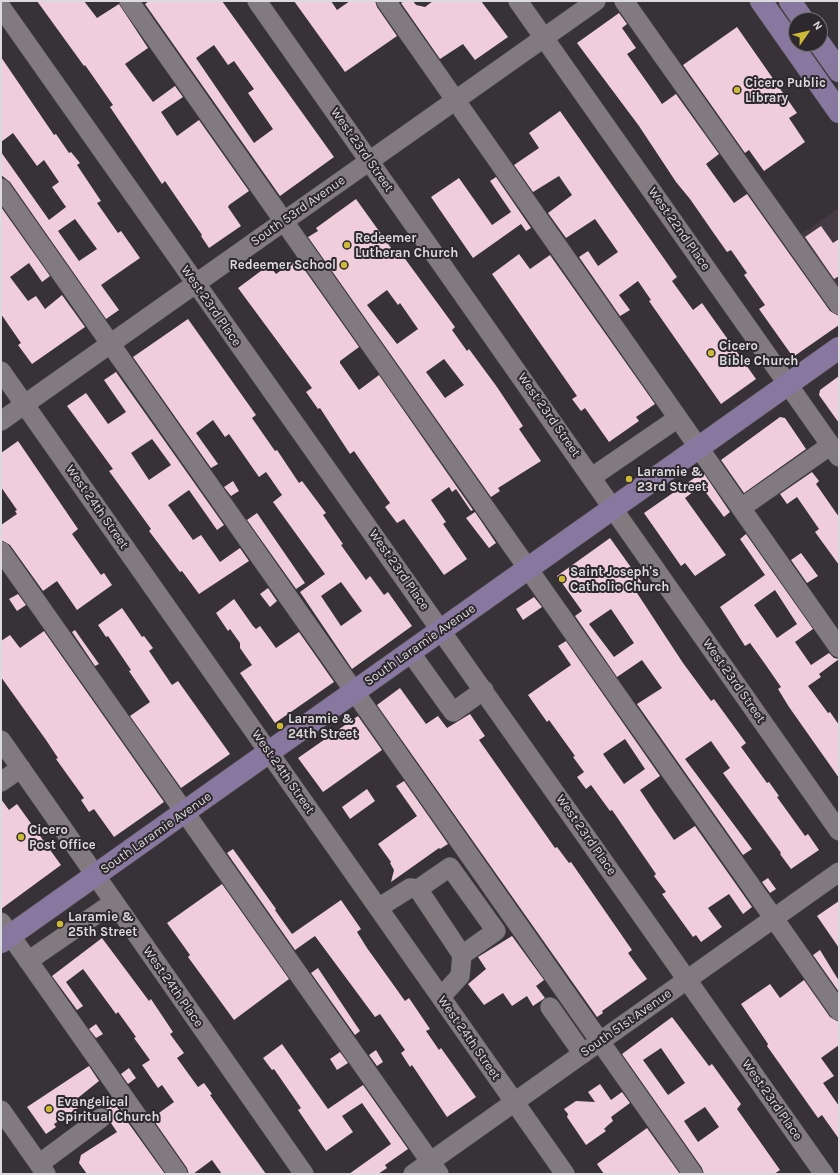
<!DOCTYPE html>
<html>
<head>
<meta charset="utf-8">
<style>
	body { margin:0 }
	#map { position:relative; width:840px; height:1175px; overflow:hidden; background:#373237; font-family:Karla,sans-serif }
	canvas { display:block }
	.frame { position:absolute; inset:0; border:2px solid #dddadd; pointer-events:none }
	.north { position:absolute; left:788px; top:12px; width:40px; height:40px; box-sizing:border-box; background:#2d282d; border:1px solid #736f73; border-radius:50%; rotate:56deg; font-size:11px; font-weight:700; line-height:16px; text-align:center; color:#dddadd }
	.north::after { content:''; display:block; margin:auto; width:14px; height:18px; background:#cdb938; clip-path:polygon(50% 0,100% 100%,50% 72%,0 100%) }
</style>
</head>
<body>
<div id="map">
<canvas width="840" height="1175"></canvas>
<div class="frame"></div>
<div class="north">N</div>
</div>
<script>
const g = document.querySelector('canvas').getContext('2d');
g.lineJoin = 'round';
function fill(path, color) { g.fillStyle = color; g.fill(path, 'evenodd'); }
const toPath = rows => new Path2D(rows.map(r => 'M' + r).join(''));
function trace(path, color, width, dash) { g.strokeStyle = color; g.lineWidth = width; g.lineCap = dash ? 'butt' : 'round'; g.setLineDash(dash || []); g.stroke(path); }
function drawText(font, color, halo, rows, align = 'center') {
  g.font = font + ' Karla,sans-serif'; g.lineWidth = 4; g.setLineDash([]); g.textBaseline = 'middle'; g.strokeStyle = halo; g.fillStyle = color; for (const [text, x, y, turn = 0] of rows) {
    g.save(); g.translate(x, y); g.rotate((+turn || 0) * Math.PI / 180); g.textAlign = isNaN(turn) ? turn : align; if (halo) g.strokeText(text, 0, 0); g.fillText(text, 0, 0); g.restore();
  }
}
fill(toPath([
	[839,208,839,300,795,238]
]), '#443a43');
fill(toPath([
	[37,1,84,1,97,18,119,4,148,48,125,64,153,102,175,86,183,97,161,112,177,136,199,120,249,191,229,205,228,207,241,226,209,248,201,236,202,235,165,181,162,184,110,107,113,105,85,65,84,66],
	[149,1,222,1,334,157,280,196,145,4],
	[214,45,228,65,234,61,254,89,248,93,273,129,254,143,196,58],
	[294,1,331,1,337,10,350,1,375,1,377,7,397,36,345,72],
	[404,1,413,1,416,5,425,7,433,1,481,1,508,37,475,60,463,44,440,59,401,3],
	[619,13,627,24,622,28,636,48,627,54,656,95,662,104,676,94,719,154,706,164,721,185,734,203,747,194,830,311,839,316,839,325,793,357,759,309,765,305,744,275,747,273,731,250,727,252,715,235,690,199,676,182,639,126,577,43],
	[737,27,797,113,789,118,805,142,764,171,749,150,745,153,683,65],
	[1,57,54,135,56,134,69,153,71,152,80,163,77,165,101,201,97,203,118,233,121,231,140,258,101,285,119,310,106,319,10,182,1,175,1,152,49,220,66,207,52,187,59,182,44,160,37,166,13,133,1,142],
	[75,219,97,249,79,261,58,231],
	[560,111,677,277,672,281,693,310,702,303,756,379,721,404,649,301,651,300,638,281,619,295,630,310,620,316,579,257,588,251,598,266,618,252,595,219,566,238,548,213,572,195,559,176,533,192,514,165,539,148,529,133],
	[496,177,531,228,526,231,521,224,473,258,431,197,459,178,492,225,511,212,490,181],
	[356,199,399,259,403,256,455,327,452,330,467,351,469,349,497,387,523,426,519,429,541,461,498,488,500,491,491,497,308,237,318,231,316,228],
	[387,290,398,305,400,303,418,329,397,344,367,305],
	[444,359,464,385,445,398,426,372],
	[1,207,50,276,42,282,29,263,10,277,28,301,36,296,45,309,62,295,85,327,32,364,18,345,21,343,1,314],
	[821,226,833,243,839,239,839,276,834,279,805,237],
	[519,254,530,269,550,255,655,404,636,417,639,421,609,442,585,408,581,411,572,399,577,396,492,274],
	[297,259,359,347,340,361,340,363,359,390,379,375,473,510,471,511,456,489,452,492,449,487,431,500,446,522,443,524,467,559,444,575,404,519,397,523,385,507,390,503,354,451,350,454,320,408,318,409,306,392,312,388,238,288,269,265,276,274],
	[188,319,256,415,252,418,275,451,277,450,299,483,302,481,326,513,323,515,343,544,341,545,366,580,370,576,384,595,388,592,412,626,352,669,300,592,325,574,273,502,282,495,266,472,259,477,229,434,225,437,213,420,196,433,218,464,211,468,133,357],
	[341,582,362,611,341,626,321,596],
	[116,372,224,525,217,530,189,490,168,505,193,540,201,535,220,562,240,548,249,561,199,594,182,571,180,572,149,531,151,529,109,471,113,469,67,406,86,393,108,424,126,412,104,380],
	[152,439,171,465,149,480,131,453],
	[839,376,839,423,819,395,820,390],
	[780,417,785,418,806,449,744,493,721,460],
	[18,441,78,529,72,534,101,575,104,573,112,585,77,610,57,581,43,591,10,545,1,540,1,525,17,514,15,511,17,510,1,487,1,453],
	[703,472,730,512,724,517,701,486,685,498,726,555,695,576,685,563,681,566,644,513],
	[812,472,819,481,816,484,839,517,839,565,815,532,819,529,797,497,787,504,780,494],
	[233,481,239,491,231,496,224,487],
	[475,512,496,543,489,548,466,518],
	[257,513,305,583,296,589,247,520],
	[746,534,813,629,795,642,811,665,829,653,834,658,839,659,819,674,821,677,808,686,828,713,830,712,839,725,839,778,789,707,778,689,781,687,765,664,750,643,745,646,720,607,765,575,740,539],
	[775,590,797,624,777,638,754,605],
	[610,538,645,587,637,593,683,663,711,701,714,699,746,743,741,747,767,783,769,782,779,796,777,797,805,836,808,834,819,850,791,869,780,854,781,853,723,773,730,768,711,741,685,759,752,849,743,855,637,704,662,688,642,660,617,677,575,616,582,611,557,576],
	[611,609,634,643,614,657,589,624],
	[801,553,818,576,807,583,791,560],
	[268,588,277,601,270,607,260,594],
	[18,594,26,605,17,611,9,599],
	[534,597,542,607,523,620,516,609],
	[234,599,253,626,256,629,260,626,276,648,299,632,334,682,275,723,240,673,252,665,240,648,240,643,230,629,228,631,216,613],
	[122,608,142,637,144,636,153,648,149,651,172,685,178,681,230,754,181,788,130,716,150,702,129,671,131,670,108,636,106,637,98,625],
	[75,630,99,664,95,666,72,632],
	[44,631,164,802,114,837,94,809,89,812,81,800,84,798,56,759,58,758,46,740,1,677,1,641,10,635,20,648],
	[566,641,660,776,640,790,654,811,674,840,695,826,752,907,743,914,729,894,708,908,722,927,701,942,696,935,693,937,662,894,666,892,654,876,656,874,612,810,610,811,591,785,586,789,577,777,584,772,573,757,575,756,549,720,547,722,528,695,571,665,558,646],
	[625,739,645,769,624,784,603,754],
	[400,688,426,724,438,716,447,728,470,714,485,736,479,740,555,848,557,847,569,863,571,862,632,950,628,953,647,979,602,1011,603,1013,597,1017,377,705],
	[358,716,382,750,323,792,298,758],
	[404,781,448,844,440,849,439,848,391,882,394,870,390,863,391,862,378,844,417,816,396,786],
	[367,789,375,801,350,819,342,807],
	[1,799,9,810,17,804,61,865,1,909],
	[233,849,276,909,275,910,292,934,341,900,361,929,357,932,367,948,405,1001,409,998,430,1029,426,1031,439,1050,441,1048,476,1097,447,1117,412,1065,410,1067,401,1053,405,1050,380,1014,375,1017,315,936,295,950,227,853],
	[768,878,776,889,770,893,762,882],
	[222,884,289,979,234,1020,188,957,190,955,167,923],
	[839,901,839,948,817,916],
	[512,936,544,980,536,986,545,998,533,1006,527,996,512,1006,503,993,484,1005,468,984,486,969,478,957],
	[102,938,149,1001,151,999,173,1032,170,1034,184,1053,177,1058,198,1087,204,1083,212,1094,210,1095,266,1174,222,1174,212,1160,193,1174,189,1174,187,1168,152,1118,174,1102,162,1085,158,1088,142,1065,150,1060,134,1038,136,1037,118,1012,116,1014,83,969,66,982,83,1006,77,1010,52,976],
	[820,950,839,981,839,992,813,955],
	[318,968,360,1031,355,1035,311,973],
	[804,980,830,1017,839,1022,839,1045,821,1058,834,1076,823,1083,839,1106,839,1139,822,1115,818,1118,767,1046,768,1044,741,1004,770,984,780,998],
	[672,1017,709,1066,712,1064,741,1104,737,1109,780,1170,774,1174,704,1174,702,1168,622,1054],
	[661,1048,685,1083,668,1095,643,1060],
	[705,1107,719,1127,698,1142,684,1121],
	[96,1024,103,1034,96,1038,89,1029],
	[282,1044,328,1109,363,1085,408,1149,385,1165,387,1168,378,1174,349,1174,391,1144,362,1103,342,1116,353,1132,326,1151,298,1110,301,1108,274,1069,272,1070,263,1058],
	[376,1050,383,1062,377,1066,369,1055],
	[340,1052,348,1063,337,1070,330,1059],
	[89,1066,99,1081,74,1101,78,1108,54,1124,56,1127,46,1134,27,1107],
	[129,1068,136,1078,128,1084,121,1074],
	[600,1084,611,1100,622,1092,630,1103,611,1117,613,1121,607,1126,604,1129,606,1131,586,1145,567,1117,568,1114,564,1109,576,1101,595,1102,588,1092],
	[114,1103,165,1174,87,1174,79,1163,81,1155,117,1132,111,1123,112,1117,110,1112,106,1108],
	[647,1128,680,1174,604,1174,597,1164]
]), '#f0cdda');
const minor = toPath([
	[129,1,839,1011],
	[257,1,839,831],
	[386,1,839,648],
	[518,1,839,457],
	[624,1,839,305],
	[1,7,824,1174],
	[1,188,693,1174],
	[1,371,565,1174],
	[1,421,596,1],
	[592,477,678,418],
	[741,508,831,445],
	[1,551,439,1174],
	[410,652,453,712,484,690],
	[1,740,304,1174],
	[1,782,21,768],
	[418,889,462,955,460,976,441,997],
	[378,908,410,888,418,889,450,867,496,931,462,955],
	[1,922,178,1174],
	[28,961,114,902],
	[550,1007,583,1054],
	[1,1110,46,1174],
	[39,1164,101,1118],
	[413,1174,839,872]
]);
const major = toPath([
	[761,1,839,112],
	[790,1,803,20],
	[820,44,839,71],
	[1,942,839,348]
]);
trace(minor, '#545053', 20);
trace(major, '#545053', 23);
trace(minor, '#817b80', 19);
trace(major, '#88789f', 22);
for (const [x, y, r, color] of [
	[737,90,4,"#cdb938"],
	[347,245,4,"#cdb938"],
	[344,265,4,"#cdb938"],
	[711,353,4,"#cdb938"],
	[629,479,4,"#cdb938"],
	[562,579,4,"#cdb938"],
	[280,726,4,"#cdb938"],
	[21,837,4,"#cdb938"],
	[60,924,4,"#cdb938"],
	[49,1109,4,"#cdb938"]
]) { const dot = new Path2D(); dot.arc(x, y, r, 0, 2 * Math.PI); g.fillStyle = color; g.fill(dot); trace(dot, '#2d282d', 1.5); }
drawText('bold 13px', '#dddadd', '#2d282d', [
	["Cicero Public",745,83],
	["Library",745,98],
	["Redeemer",355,238],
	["Lutheran Church",355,253],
	["Redeemer School",336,265,"right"],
	["Cicero",719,346],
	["Bible Church",719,361],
	["Laramie &",637,472],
	["23rd Street",637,487],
	["Saint Joseph's",570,572],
	["Catholic Church",570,587],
	["Laramie &",288,719],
	["24th Street",288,734],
	["Cicero",29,830],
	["Post Office",29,845],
	["Laramie &",68,917],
	["25th Street",68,932],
	["Evangelical",57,1102],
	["Spiritual Church",57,1117]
], 'left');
drawText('13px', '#dddadd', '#2d282d', [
	["West 23rd Street",362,150,55],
	["South 53rd Avenue",298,211,-35],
	["West 22nd Place",679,229,55],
	["West 23rd Place",211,306,55],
	["West 23rd Street",549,415,55],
	["West 24th Street",97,507,55],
	["West 23rd Place",399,570,55],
	["South Laramie Avenue",420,645,-35],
	["West 23rd Street",734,681,55],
	["West 24th Street",283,772,55],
	["South Laramie Avenue",156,833,-35],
	["West 23rd Place",586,835,55],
	["West 24th Place",173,987,55],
	["South 51st Avenue",626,1023,-35],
	["West 24th Street",469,1038,55],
	["West 23rd Place",772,1100,55]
]);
</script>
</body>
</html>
